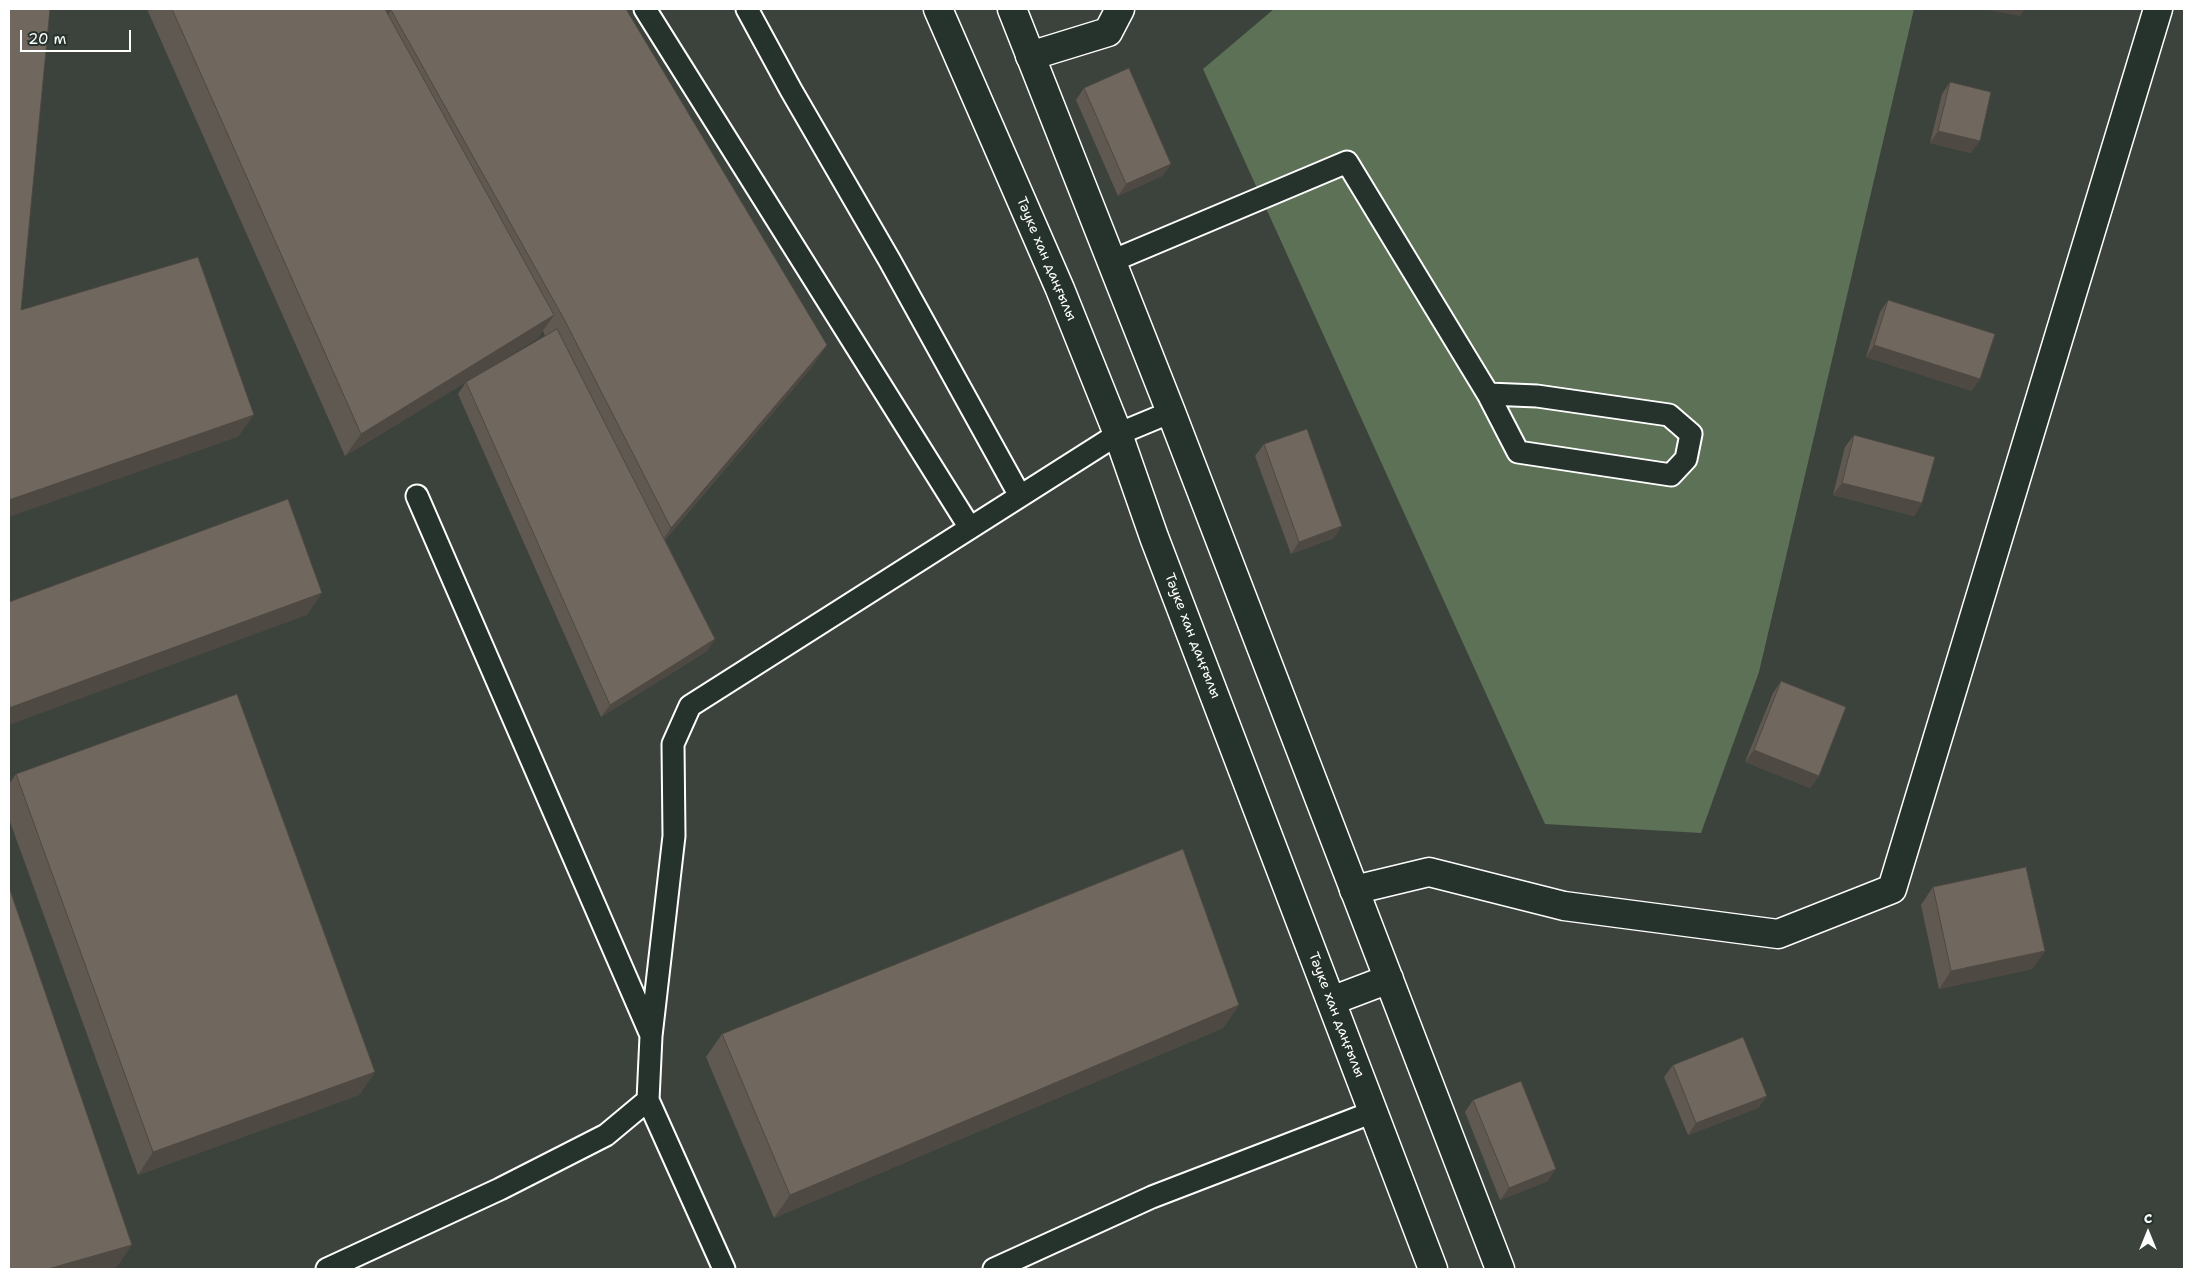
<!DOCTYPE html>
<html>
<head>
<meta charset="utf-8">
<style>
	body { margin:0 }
	#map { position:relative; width:2193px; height:1278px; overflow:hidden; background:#3c433c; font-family:"Shantell Sans",sans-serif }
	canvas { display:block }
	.frame { position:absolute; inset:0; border:10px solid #fff; pointer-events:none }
	.north { position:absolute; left:2123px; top:1208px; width:50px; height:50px; -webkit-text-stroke:4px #26332d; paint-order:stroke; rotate:0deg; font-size:14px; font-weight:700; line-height:20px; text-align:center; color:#fff }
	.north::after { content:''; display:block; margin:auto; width:18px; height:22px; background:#fff; clip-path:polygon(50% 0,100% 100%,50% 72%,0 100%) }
	.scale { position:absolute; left:20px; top:30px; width:111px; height:22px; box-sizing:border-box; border:2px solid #fff; border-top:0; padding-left:6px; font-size:15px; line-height:18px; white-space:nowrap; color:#fff; -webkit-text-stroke:4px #26332d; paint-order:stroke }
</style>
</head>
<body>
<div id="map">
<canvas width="2193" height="1278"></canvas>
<div class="frame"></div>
<div class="north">С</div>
<div class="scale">20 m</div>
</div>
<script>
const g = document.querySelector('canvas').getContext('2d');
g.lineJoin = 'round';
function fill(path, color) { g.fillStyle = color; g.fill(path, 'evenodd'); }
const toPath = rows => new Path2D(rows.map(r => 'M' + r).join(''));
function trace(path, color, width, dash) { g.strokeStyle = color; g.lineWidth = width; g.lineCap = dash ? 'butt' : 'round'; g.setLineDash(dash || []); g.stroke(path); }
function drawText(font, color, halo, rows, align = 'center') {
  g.font = font + ' "Shantell Sans",sans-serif'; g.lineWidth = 4; g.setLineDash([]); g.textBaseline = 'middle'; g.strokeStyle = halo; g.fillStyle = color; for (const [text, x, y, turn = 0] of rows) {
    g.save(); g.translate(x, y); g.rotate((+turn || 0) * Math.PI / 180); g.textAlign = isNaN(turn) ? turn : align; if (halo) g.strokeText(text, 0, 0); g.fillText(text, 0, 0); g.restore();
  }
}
fill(toPath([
	[1274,9,1914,9,1759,672,1701,833,1545,824,1203,69]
]), '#5c7155');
const lane = toPath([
	[645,9,970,528],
	[747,9,791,90,890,261,1020,496],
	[1112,261,1347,162,1488,394,1518,452,1671,475,1686,459,1691,434,1669,415,1537,396,1488,394],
	[417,496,651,1035],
	[648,1100,724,1269],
	[327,1269,500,1189,606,1135,648,1100,651,1036,674,836,673,744,690,706,1118,434,1171,412],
	[994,1269,1152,1197,1373,1112]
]);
const street = toPath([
	[1030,56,1108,32,1120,9],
	[1354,890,1429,872,1564,906,1778,934,1892,889,2158,9]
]);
const primary = toPath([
	[938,9,1060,289,1118,434,1154,537,1433,1269],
	[1012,9,1171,412,1500,1269],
	[1331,1001,1389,979]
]);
trace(lane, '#fff', 25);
trace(street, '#fff', 31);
trace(primary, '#fff', 31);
trace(lane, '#26332d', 21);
trace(street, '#26332d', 28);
trace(primary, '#26332d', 28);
fill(toPath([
	[147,9,626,9,827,345,811,368,665,540,715,639,707,651,601,717,458,394,466,382,545,336,543,331,538,338,345,456],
	[1950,82,1971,153,1930,143,1942,94],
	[1084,88,1171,164,1162,176,1118,196,1076,100],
	[1888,300,1972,391,1866,357,1880,312],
	[1854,435,1922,503,1914,516,1833,495,1845,447],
	[1264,444,1334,538,1291,554,1255,456],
	[1781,681,1819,776,1810,788,1745,762,1773,693],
	[16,774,375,1072,359,1095,138,1175,9,819,9,784],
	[1933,887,2045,951,2032,969,1939,989,1921,905],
	[1239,1005,1223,1028,774,1218,706,1057,722,1034],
	[1673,1065,1767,1096,1758,1108,1688,1135,1664,1077],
	[1473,1100,1548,1181,1500,1200,1465,1112]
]), '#605952');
fill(toPath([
	[382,9,408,9,391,10,384,21],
	[1982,9,2025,9,2020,16],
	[1938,131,1980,141,1971,153,1930,143],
	[1171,164,1162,176,1118,196,1126,184],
	[554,315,538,338,345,456,361,434],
	[827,345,811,368,655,551,671,528],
	[1874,345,1980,379,1972,391,1866,357],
	[254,415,238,437,9,517,9,500],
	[1842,483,1922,503,1914,516,1833,495],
	[1342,526,1334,538,1291,554,1299,542],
	[322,593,307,615,9,725,9,708],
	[715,639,707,651,601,717,610,705],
	[1754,750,1819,776,1810,788,1745,762],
	[2045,951,2032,969,1939,989,1951,971],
	[1239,1005,1223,1028,774,1218,790,1195],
	[375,1072,359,1095,138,1175,153,1152],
	[1767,1096,1758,1108,1688,1135,1696,1123],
	[1556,1169,1548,1181,1500,1200,1509,1188],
	[132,1245,117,1267,109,1269,48,1269]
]), '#4e4942');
const building = toPath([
	[9,9,50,9,21,310,198,257,254,415,9,500,9,9],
	[172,9,385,9,554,315,361,434,172,9],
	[393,9,626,9,827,345,671,528,564,319,391,10,393,9],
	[1129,68,1171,164,1126,184,1084,88,1129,68],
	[1950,82,1991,92,1980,141,1938,131,1950,82],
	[1888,300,1995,334,1980,379,1874,345,1888,300],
	[557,329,715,639,610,705,466,382,557,329],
	[1307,429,1342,526,1299,542,1264,444,1307,429],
	[1854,435,1935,457,1922,503,1842,483,1854,435],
	[288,499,322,593,9,708,9,602,288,499],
	[1781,681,1846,707,1819,776,1754,750,1781,681],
	[237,694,375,1072,153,1152,16,774,237,694],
	[1183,849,1239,1005,790,1195,722,1034,1183,849],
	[2026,867,2045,951,1951,971,1933,887,2026,867],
	[9,887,132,1245,48,1269,9,1269,9,887],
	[1743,1037,1767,1096,1696,1123,1673,1065,1743,1037],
	[1521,1081,1556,1169,1509,1188,1473,1100,1521,1081]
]);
fill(building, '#70685f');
trace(building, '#4e4942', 1);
drawText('14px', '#fff', '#26332d', [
	["Тәуке хан даңғылы",1046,259,67],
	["Тәуке хан даңғылы",1192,636,69],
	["Тәуке хан даңғылы",1336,1015,69]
]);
</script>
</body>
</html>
